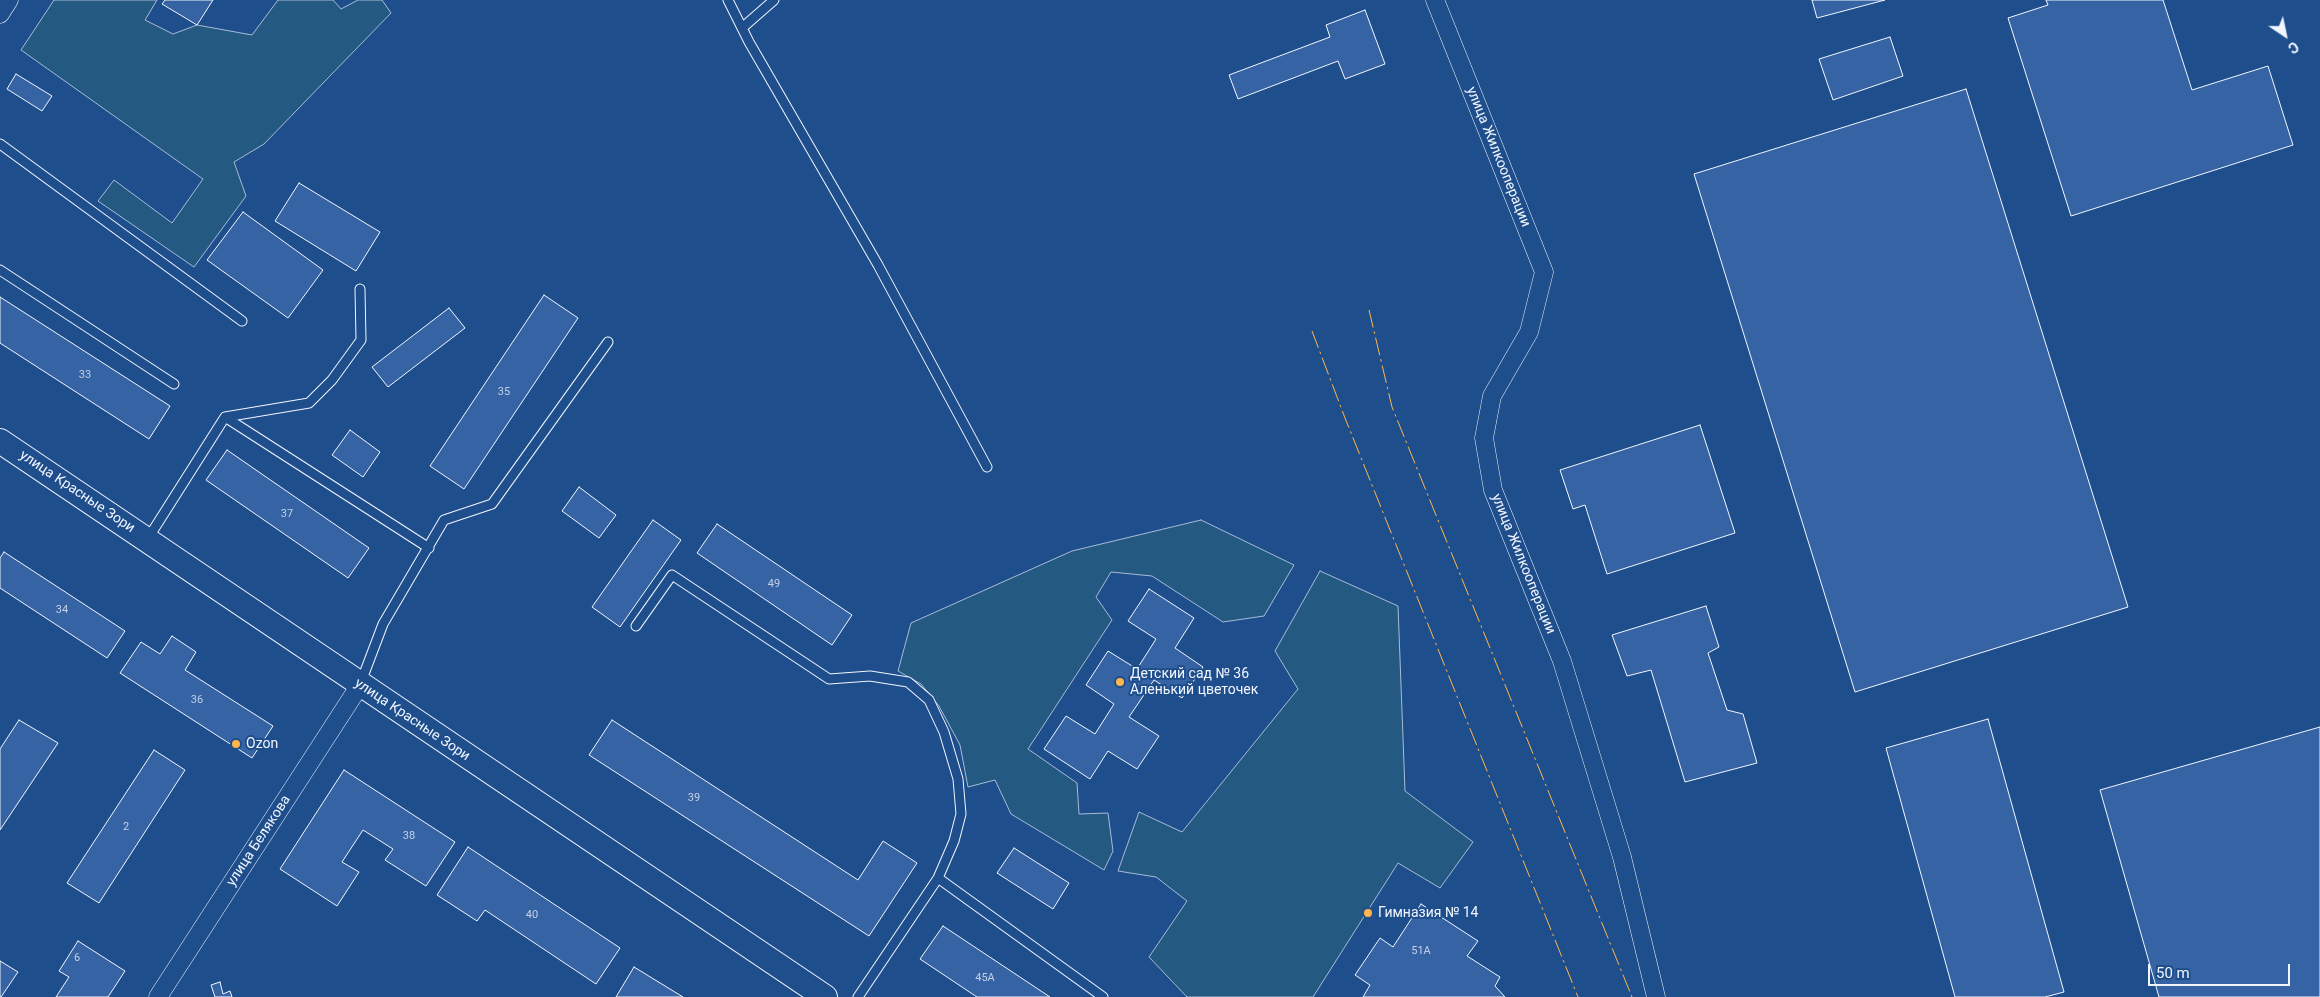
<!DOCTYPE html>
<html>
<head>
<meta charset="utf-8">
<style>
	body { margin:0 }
	#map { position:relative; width:2320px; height:997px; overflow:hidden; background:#1f4e8c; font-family:Roboto,sans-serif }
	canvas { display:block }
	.north { position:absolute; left:2260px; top:10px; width:50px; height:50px; -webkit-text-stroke:4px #1f4e8c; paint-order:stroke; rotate:146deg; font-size:14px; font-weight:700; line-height:20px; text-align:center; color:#f2f6ff }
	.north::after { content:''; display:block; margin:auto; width:18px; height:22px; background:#f2f6ff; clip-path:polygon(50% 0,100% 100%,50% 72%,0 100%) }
	.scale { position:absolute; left:2148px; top:964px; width:142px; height:22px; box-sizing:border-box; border:2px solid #f2f6ff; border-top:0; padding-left:6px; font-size:15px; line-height:18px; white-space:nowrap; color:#f2f6ff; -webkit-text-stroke:4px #1f4e8c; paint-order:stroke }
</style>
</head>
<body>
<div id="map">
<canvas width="2320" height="997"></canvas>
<div class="north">С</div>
<div class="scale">50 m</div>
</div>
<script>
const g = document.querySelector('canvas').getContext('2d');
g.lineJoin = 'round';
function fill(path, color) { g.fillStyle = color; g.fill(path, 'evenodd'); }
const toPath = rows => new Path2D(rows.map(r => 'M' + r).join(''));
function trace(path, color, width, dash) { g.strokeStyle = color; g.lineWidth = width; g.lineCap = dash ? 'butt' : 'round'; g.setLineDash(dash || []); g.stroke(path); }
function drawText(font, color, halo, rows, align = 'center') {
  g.font = font + ' Roboto,sans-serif'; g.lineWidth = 4; g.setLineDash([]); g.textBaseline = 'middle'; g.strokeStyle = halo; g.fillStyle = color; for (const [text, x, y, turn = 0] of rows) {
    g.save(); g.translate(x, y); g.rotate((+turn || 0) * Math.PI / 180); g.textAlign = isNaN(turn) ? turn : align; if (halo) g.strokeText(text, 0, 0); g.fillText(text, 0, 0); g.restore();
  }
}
const green = toPath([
	[54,0,157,0,145,20,173,34,197,25,252,35,278,0,333,0,341,9,358,0,382,0,391,13,264,144,234,162,246,196,194,267,98,201,114,180,172,223,203,179,21,50,54,0],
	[1201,520,1294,565,1264,616,1223,622,1152,576,1111,572,1096,597,1112,620,1028,749,1077,783,1079,814,1108,813,1113,851,1104,870,1011,814,995,780,968,787,960,745,939,706,921,684,898,671,911,623,1072,551,1201,520],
	[1320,571,1398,606,1405,791,1473,842,1440,888,1398,863,1313,997,1187,997,1149,957,1187,901,1156,877,1118,871,1139,812,1182,832,1298,689,1275,651,1320,571]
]);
fill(green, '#245a82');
trace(green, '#a8bbd7', 1);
const building = toPath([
	[165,0,213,0,197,25,162,4,165,0],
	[1812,0,1885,0,1817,18,1812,0],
	[2046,0,2163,0,2192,90,2268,66,2293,145,2071,216,2008,18,2048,5,2046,0],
	[1365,10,1385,64,1345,79,1338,61,1238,99,1229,75,1330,37,1326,25,1365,10],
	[1890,37,1903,76,1833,100,1819,59,1890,37],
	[16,74,52,96,42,111,7,89,16,74],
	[1966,89,2128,607,1855,692,1694,174,1966,89],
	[299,183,380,232,356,271,275,221,299,183],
	[243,212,323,270,288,318,207,260,243,212],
	[544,295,578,318,464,489,430,466,544,295],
	[0,297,170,406,149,439,0,343,0,297],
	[449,308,465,328,388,387,372,367,449,308],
	[1700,425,1735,533,1607,574,1585,505,1573,509,1560,470,1700,425],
	[350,430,380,452,363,477,332,455,350,430],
	[227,450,369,548,348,578,206,480,227,450],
	[579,487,616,515,599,538,562,511,579,487],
	[653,520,681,540,620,627,592,607,653,520],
	[717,524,852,615,832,645,697,553,717,524],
	[4,552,125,631,107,658,0,588,0,558,4,552],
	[1149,589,1194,618,1175,648,1203,667,1182,698,1154,680,1129,717,1159,736,1137,769,1108,751,1090,779,1044,749,1066,716,1095,734,1114,704,1086,685,1108,651,1137,669,1156,639,1128,621,1149,589],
	[1706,606,1719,647,1708,653,1727,710,1743,714,1757,763,1685,782,1651,670,1627,676,1612,635,1706,606],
	[172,636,196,652,185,670,273,726,252,758,120,673,141,642,160,654,172,636],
	[1988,719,2064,992,2045,997,1955,997,1886,748,1988,719],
	[19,720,58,743,0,830,0,749,19,720],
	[612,720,858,880,883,841,917,863,869,936,589,755,612,720],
	[2320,727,2320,997,2159,997,2100,790,2320,727],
	[154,750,185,770,99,903,67,883,154,750],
	[344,770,455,842,426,886,385,860,393,849,363,830,342,862,359,872,337,906,280,869,344,770],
	[468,847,620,948,596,984,485,910,477,921,437,895,468,847],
	[1014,848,1069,883,1053,909,997,873,1014,848],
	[1421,904,1478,941,1467,956,1500,977,1495,986,1505,997,1363,997,1370,985,1355,975,1380,938,1393,947,1421,904],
	[943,926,1050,997,977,997,920,959,943,926],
	[78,941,125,971,108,997,56,997,69,977,59,971,78,941],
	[0,961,18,972,1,997,0,997,0,961],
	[634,967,683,997,616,997,634,967],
	[220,982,223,994,230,991,232,997,215,997,211,985,220,982]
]);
fill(building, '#3563a3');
trace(building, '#f2f6ff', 1);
const lane = toPath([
	[728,0,749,42,878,265,987,467],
	[742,28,774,0],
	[0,144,242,321],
	[0,270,174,384],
	[225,417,309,403,332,380,361,340,360,289],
	[147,540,225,417,429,548],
	[636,626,672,575,829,679,870,676,908,682,929,700,944,732,958,779,961,814,954,841,938,878],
	[361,682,383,624,444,520,492,504,608,342],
	[858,997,938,878,1103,997]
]);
const street = toPath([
	[1435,0,1544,272,1529,332,1492,396,1484,438,1493,490,1562,661,1622,857,1656,997],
	[0,14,9,0],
	[158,997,360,685]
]);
const secondary = toPath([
	[0,441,825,997]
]);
trace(lane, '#f2f6ff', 11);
trace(street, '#f2f6ff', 19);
trace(secondary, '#f2f6ff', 26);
trace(lane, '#1f4e8c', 9);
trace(street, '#1f4e8c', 18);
trace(secondary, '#1f4e8c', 24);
trace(toPath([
	[1369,310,1392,407,1632,997],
	[1312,331,1345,418,1578,997]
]), '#ffb74d', 1, [18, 4, 2.5, 4]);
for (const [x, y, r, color] of [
	[1120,682,5,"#ffb74d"],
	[236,744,5,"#ffb74d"],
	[1368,913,5,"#ffb74d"]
]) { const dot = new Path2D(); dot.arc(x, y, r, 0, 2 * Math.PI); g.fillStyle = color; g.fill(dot); trace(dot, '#1f4e8c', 2); }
drawText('11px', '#c3d1e8', null, [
	["33",85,375],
	["35",504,392],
	["37",287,514],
	["49",774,584],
	["34",62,610],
	["36",197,700],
	["39",694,798],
	["2",126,827],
	["38",409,836],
	["40",532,915],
	["51А",1421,951],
	["6",77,958],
	["45А",985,978]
]);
drawText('14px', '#f2f6ff', '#1f4e8c', [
	["улица Жилкооперации",1498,157,68],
	["улица Красные Зори",77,492,34],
	["улица Жилкооперации",1523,564,68],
	["улица Красные Зори",412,720,34],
	["улица Белякова",259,841,-57]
]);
drawText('14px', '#f2f6ff', '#1f4e8c', [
	["Детский сад № 36",1130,674],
	["Аленький цветочек",1130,690],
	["Ozon",246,744],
	["Гимназия № 14",1378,913]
], 'left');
</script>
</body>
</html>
